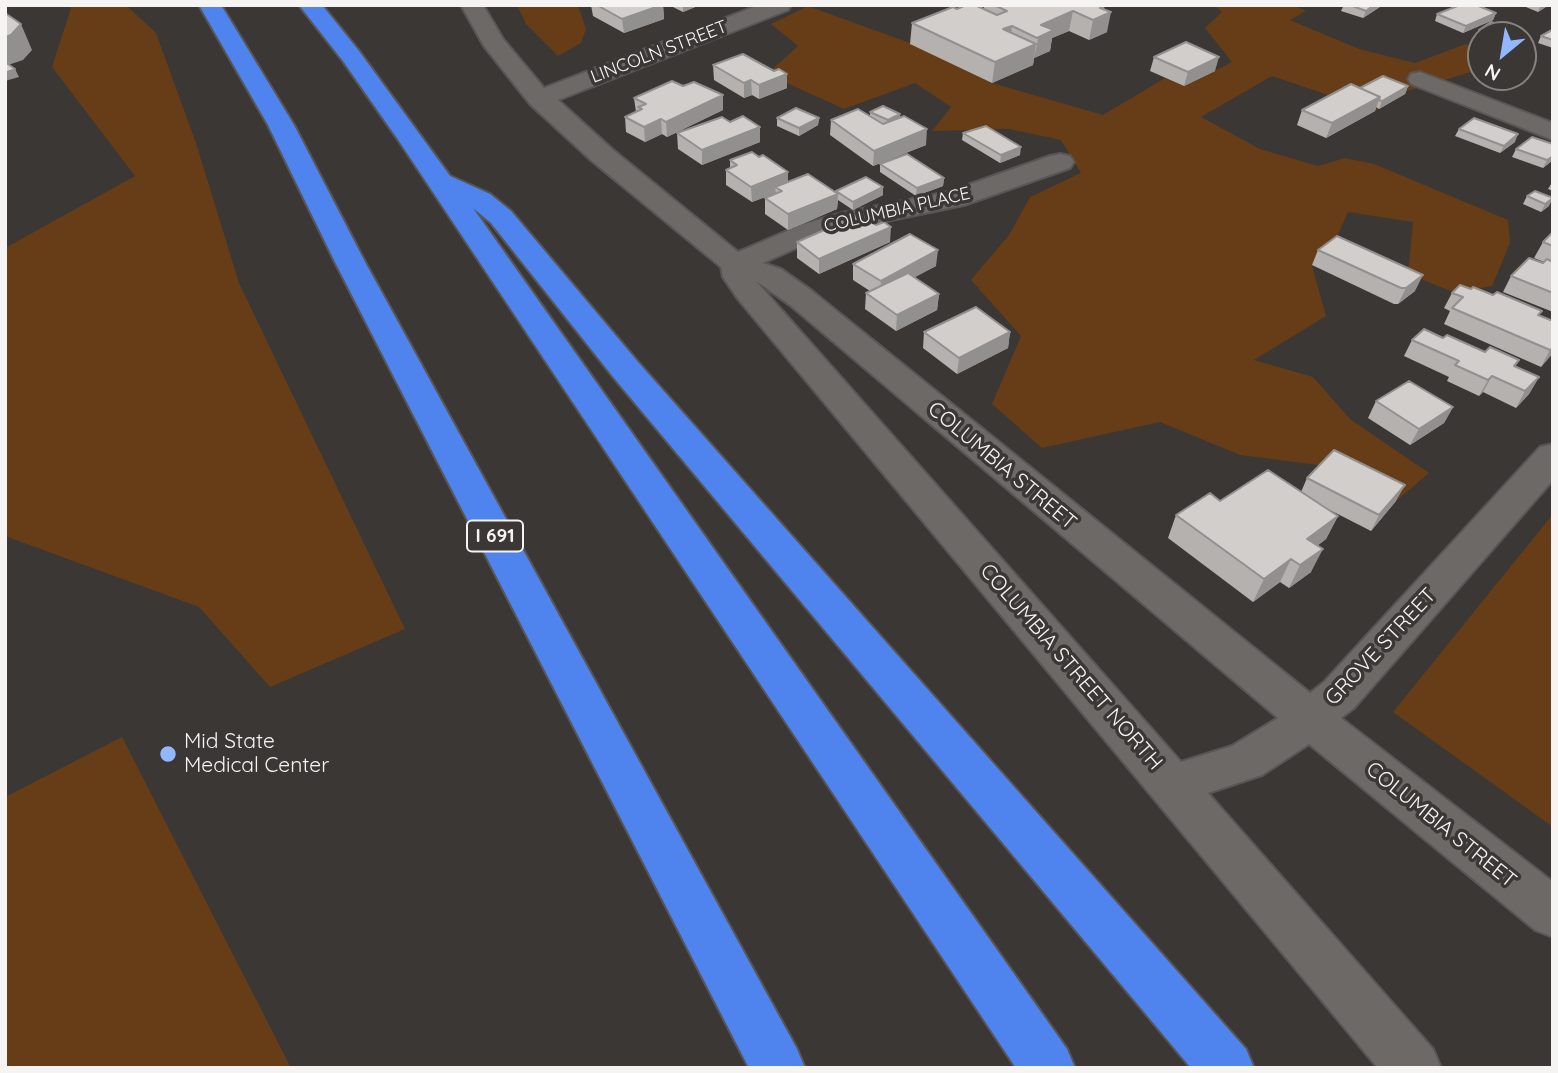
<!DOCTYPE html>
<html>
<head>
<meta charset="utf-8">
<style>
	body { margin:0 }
	#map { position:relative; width:1558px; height:1073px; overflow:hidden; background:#3a3735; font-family:Quicksand,sans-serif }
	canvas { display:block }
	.frame { position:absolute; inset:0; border:7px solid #f5f4f3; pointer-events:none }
	.north { position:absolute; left:1467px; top:21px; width:70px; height:70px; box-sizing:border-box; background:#3a3735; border:2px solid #858381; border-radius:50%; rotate:210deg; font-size:19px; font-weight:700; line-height:28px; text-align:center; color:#f5f4f3 }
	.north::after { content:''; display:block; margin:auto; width:24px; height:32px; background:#93b7fd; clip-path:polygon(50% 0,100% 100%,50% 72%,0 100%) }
</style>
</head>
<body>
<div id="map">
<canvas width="1558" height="1073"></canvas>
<div class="frame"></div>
<div class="north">N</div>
</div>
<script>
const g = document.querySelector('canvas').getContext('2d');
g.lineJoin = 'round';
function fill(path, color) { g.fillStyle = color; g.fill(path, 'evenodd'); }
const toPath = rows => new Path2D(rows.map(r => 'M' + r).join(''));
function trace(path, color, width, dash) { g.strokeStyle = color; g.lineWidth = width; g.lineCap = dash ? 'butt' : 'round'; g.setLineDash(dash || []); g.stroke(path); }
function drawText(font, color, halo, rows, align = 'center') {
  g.font = font + ' Quicksand,sans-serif'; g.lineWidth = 7; g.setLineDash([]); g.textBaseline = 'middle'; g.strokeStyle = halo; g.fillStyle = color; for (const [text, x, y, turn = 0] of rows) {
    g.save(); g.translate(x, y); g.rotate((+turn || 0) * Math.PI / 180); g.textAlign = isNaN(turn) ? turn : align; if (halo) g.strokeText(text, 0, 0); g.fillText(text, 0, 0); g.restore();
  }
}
fill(toPath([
	[64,5,126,5,156,33,196,143,239,283,405,629,270,687,199,607,5,536,5,248,135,176,52,67,71,8],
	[517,5,578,5,586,29,581,43,558,56,526,24],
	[1214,5,1294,5,1306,11,1290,20,1359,49,1415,63,1466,44,1481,51,1481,69,1407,91,1375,111,1272,76,1201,117,1260,149,1318,166,1345,158,1374,164,1508,220,1510,243,1492,286,1456,293,1408,274,1413,222,1348,212,1330,252,1312,266,1326,316,1254,360,1313,377,1350,419,1429,473,1396,501,1326,466,1240,455,1160,422,1042,448,992,404,1021,336,971,280,1009,235,1030,197,1081,173,1061,140,1009,129,932,131,951,107,915,83,844,109,767,74,798,46,771,24,808,6,910,43,992,83,1103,115,1165,78,1184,86,1232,62,1205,28,1222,12],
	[1553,514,1553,827,1393,712],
	[122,737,291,1068,5,1068,5,797]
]), '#663d17');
const minor = toPath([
	[461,5,483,5,503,39,544,88,759,5,791,5,788,10,558,100,612,149,738,252,801,225,842,213,948,192,1050,156,1060,154,1070,156,1074,162,1070,168,964,205,857,227,821,237,763,263,781,269,812,291,1310,693,1324,682,1540,447,1553,444,1553,480,1354,708,1341,718,1553,882,1553,937,1535,930,1309,744,1262,775,1208,793,1433,1049,1441,1068,1378,1068,738,299,723,277,721,267,592,161,530,104,484,46,461,5],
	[756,281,790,305,1278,718,1232,746,1181,762,756,281],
	[1420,72,1553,123,1553,140,1411,84,1408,79,1411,74,1420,72]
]);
const highway = toPath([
	[199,5,221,5,294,125,365,262,797,1049,805,1068,749,1068,335,262,268,125,199,5],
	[299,5,322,5,359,51,450,176,490,194,511,211,638,362,1246,1049,1254,1068,1191,1068,614,378,491,223,473,208,1067,1049,1075,1068,1016,1068,399,141,343,61,299,5]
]);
trace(minor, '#585655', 4);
trace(highway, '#585655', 4);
fill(minor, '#6c6967');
fill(highway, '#4f83ee');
fill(toPath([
	[591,5,663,5,664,19,624,33,593,16],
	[669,5,700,5,683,12],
	[984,5,1102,5,1104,6,1107,32,1089,40,1069,31,1052,38,1050,51,1034,58,1033,65,992,83,910,44,912,23,957,9,984,9],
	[1338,5,1383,5,1363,18,1341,11,1343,7],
	[1521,5,1549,5,1538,12],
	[1496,13,1493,20,1463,33,1435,21,1437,14],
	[1479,30,1509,35,1481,35,1481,39,1476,37],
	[1553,30,1553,48,1538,43,1541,36],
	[1154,57,1215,71,1184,86,1150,71],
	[713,65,787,88,759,99,752,95,744,98,714,80],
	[1408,86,1405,94,1379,109,1376,107,1375,111,1326,138,1297,125,1302,110,1360,88],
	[634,98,723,110,667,137,662,134,645,142,626,132,625,117,636,112],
	[870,112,900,118,926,145,873,166,830,135,831,120,870,116],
	[777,118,819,118,818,125,799,136,777,126],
	[1459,129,1515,142,1500,153,1455,136],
	[677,133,760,142,702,165,678,149],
	[963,133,1020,155,1000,163,962,140],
	[1516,149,1553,160,1543,168,1512,157],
	[730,160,788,182,836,193,836,191,883,187,883,195,853,210,838,200,837,209,788,230,765,214,765,198,776,194,776,193,752,202,726,185,726,170,730,168],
	[880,164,944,178,943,186,916,196,880,172],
	[1553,181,1553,191,1548,189],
	[1527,196,1549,206,1541,212,1523,204],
	[876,225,890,242,819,274,797,258,797,242],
	[1553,232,1553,312,1503,292,1511,276,1543,263,1544,262,1534,258,1543,242],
	[1318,250,1415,291,1398,304,1394,304,1312,265],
	[853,264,936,266,914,277,939,294,937,310,896,331,865,309,866,293,870,291,853,280],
	[1471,289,1542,311,1539,315,1553,321,1553,353,1541,367,1444,324,1450,311,1444,308,1452,293],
	[924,332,1010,332,1008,348,957,374,923,348],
	[1443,338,1485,352,1519,360,1515,367,1539,377,1529,394,1516,408,1483,392,1479,396,1447,381,1449,377,1404,356,1412,340],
	[1376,401,1453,407,1444,423,1410,445,1368,418],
	[1307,478,1396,501,1371,531,1322,506,1338,516,1326,539,1317,546,1311,572,1289,588,1280,582,1253,602,1168,538,1176,515,1220,501,1301,492]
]), '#b4b1af');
fill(toPath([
	[663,5,664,19,624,33,622,19],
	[683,5,700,5,683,12],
	[1374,5,1383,5,1363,18,1366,11],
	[1541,5,1549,5,1538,12],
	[1104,6,1102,16,1111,12,1107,32,1089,40,1093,20,1100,8],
	[1073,11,1069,31,1052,38,1050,51,1034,58,1041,25],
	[1496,13,1493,20,1463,33,1466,26],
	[21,24,32,50,23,60,5,66,5,37],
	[1012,26,1009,46,1003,29],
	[1036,44,1033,65,992,83,995,62],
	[1219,57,1215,71,1184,86,1188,72],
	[15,69,19,77,5,81,5,73],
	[787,74,787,88,759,99,759,85],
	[751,80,752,95,744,98,744,83],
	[1408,86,1405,94,1379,109,1382,101],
	[723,95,723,110,667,137,666,122],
	[1380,97,1375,111,1326,138,1332,123],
	[900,114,900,122,887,128,888,120],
	[819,118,818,125,799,136,799,128],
	[661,119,662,134,645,142,644,127],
	[760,127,760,142,702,165,702,150],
	[927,129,926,145,873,166,874,151],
	[1518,134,1515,142,1500,153,1504,146],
	[1021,147,1020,155,1000,163,1001,155],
	[1553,156,1553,160,1543,168,1547,160],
	[788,172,788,187,775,187,776,193,752,202,751,187],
	[944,178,943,186,916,196,917,188],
	[883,187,883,195,853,210,853,202],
	[838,194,837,209,788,230,788,214],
	[1553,198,1549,206,1541,212,1545,204],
	[891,227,890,242,819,274,819,259],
	[938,250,936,266,880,296,881,281],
	[1423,275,1415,291,1398,304,1406,288],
	[939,294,937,310,896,331,897,315],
	[1010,332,1008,348,957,374,959,358],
	[1553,348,1553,353,1541,367,1550,350],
	[1492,376,1483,392,1479,396,1488,380],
	[1539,377,1529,394,1516,408,1525,391],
	[1453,407,1444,423,1410,445,1419,429],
	[1405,485,1396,501,1371,531,1379,515],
	[1338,516,1326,539,1296,562,1307,539],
	[1323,549,1311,572,1289,588,1300,565],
	[1291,559,1280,582,1253,602,1264,579]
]), '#92908f');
const building = toPath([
	[597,5,662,5,622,19,597,5],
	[966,5,975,5,997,15,1007,11,994,5,1102,5,1104,6,1100,8,1111,12,1093,20,1073,11,1041,25,1054,30,1037,38,1012,26,1003,29,1036,44,995,62,912,23,953,7,957,9,966,5],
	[1350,5,1374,5,1366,11,1350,5],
	[1460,5,1476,5,1496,13,1466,26,1437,14,1460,5],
	[5,13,21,24,11,35,5,37,5,13],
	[1491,22,1512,29,1502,35,1495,35,1479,30,1491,22],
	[1552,30,1553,40,1541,36,1552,30],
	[1186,42,1219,57,1188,72,1154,57,1186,42],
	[743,54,774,71,779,69,787,74,759,85,751,80,744,83,713,65,743,54],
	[5,62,15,69,5,73,5,62],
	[1383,76,1408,86,1382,101,1379,100,1380,97,1360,88,1383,76],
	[672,81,683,86,694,82,723,95,666,122,661,119,644,127,625,117,642,109,638,107,646,104,634,98,672,81],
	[1351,84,1380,97,1332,123,1302,110,1351,84],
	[883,106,900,114,888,120,870,112,883,106],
	[796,108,819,118,799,128,777,118,796,108],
	[858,109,883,124,904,116,927,129,874,151,831,120,858,109],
	[743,116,760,127,702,150,677,133,722,117,730,122,743,116],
	[1474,118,1518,134,1504,146,1459,129,1474,118],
	[986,126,1021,147,1001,155,963,133,986,126],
	[1532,137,1553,144,1553,156,1547,160,1516,149,1532,137],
	[752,152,759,157,763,155,788,172,751,187,726,170,737,165,730,160,752,152],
	[907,154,944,178,917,188,880,164,907,154],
	[808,174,838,194,788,214,765,198,782,191,775,187,808,174],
	[866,177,883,187,853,202,836,191,866,177],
	[1535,191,1553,198,1545,204,1527,196,1535,191],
	[861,214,876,225,884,222,891,227,819,259,797,242,861,214],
	[1553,232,1553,246,1543,242,1553,232],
	[910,234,938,250,881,281,853,264,910,234],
	[1337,236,1423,275,1406,288,1401,288,1318,250,1337,236],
	[1529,258,1543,263,1547,259,1553,262,1553,293,1511,276,1529,258],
	[908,273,939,294,897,315,866,293,908,273],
	[1460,285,1471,289,1473,287,1493,295,1497,292,1542,311,1538,315,1553,321,1553,348,1550,350,1452,308,1463,297,1452,293,1460,285],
	[976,307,1010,332,959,358,924,332,976,307],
	[1424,329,1443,338,1447,335,1485,352,1490,347,1519,360,1514,366,1539,377,1525,391,1492,376,1488,380,1455,365,1459,361,1412,340,1424,329],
	[1409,381,1453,407,1419,429,1376,401,1409,381],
	[1334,450,1405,485,1379,515,1307,478,1334,450],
	[1268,470,1338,516,1307,539,1323,549,1300,565,1291,559,1264,579,1176,515,1210,493,1220,501,1268,470]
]);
fill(building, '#d1cecc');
trace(building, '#92908f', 2);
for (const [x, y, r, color] of [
	[168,754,9,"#93b7fd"]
]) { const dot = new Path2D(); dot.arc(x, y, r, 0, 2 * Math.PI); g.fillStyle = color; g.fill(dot); trace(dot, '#3a3735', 2.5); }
drawText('18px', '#f5f4f3', '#3a3735', [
	["LINCOLN STREET",659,52,-21],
	["COLUMBIA PLACE",897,210,-13]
]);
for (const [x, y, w] of [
	[495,536,56]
]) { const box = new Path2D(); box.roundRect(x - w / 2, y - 15.5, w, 31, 5); g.fillStyle = '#3a3735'; g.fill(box); trace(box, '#f5f4f3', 2); }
drawText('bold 19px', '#f5f4f3', null, [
	["I 691",495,536]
]);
drawText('21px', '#f5f4f3', '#3a3735', [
	["COLUMBIA STREET",1002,466,40],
	["GROVE STREET",1381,647,-47],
	["COLUMBIA STREET NORTH",1071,667,49],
	["COLUMBIA STREET",1441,825,39]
]);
drawText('21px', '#f5f4f3', '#3a3735', [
	["Mid State",184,742],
	["Medical Center",184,766]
], 'left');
</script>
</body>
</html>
